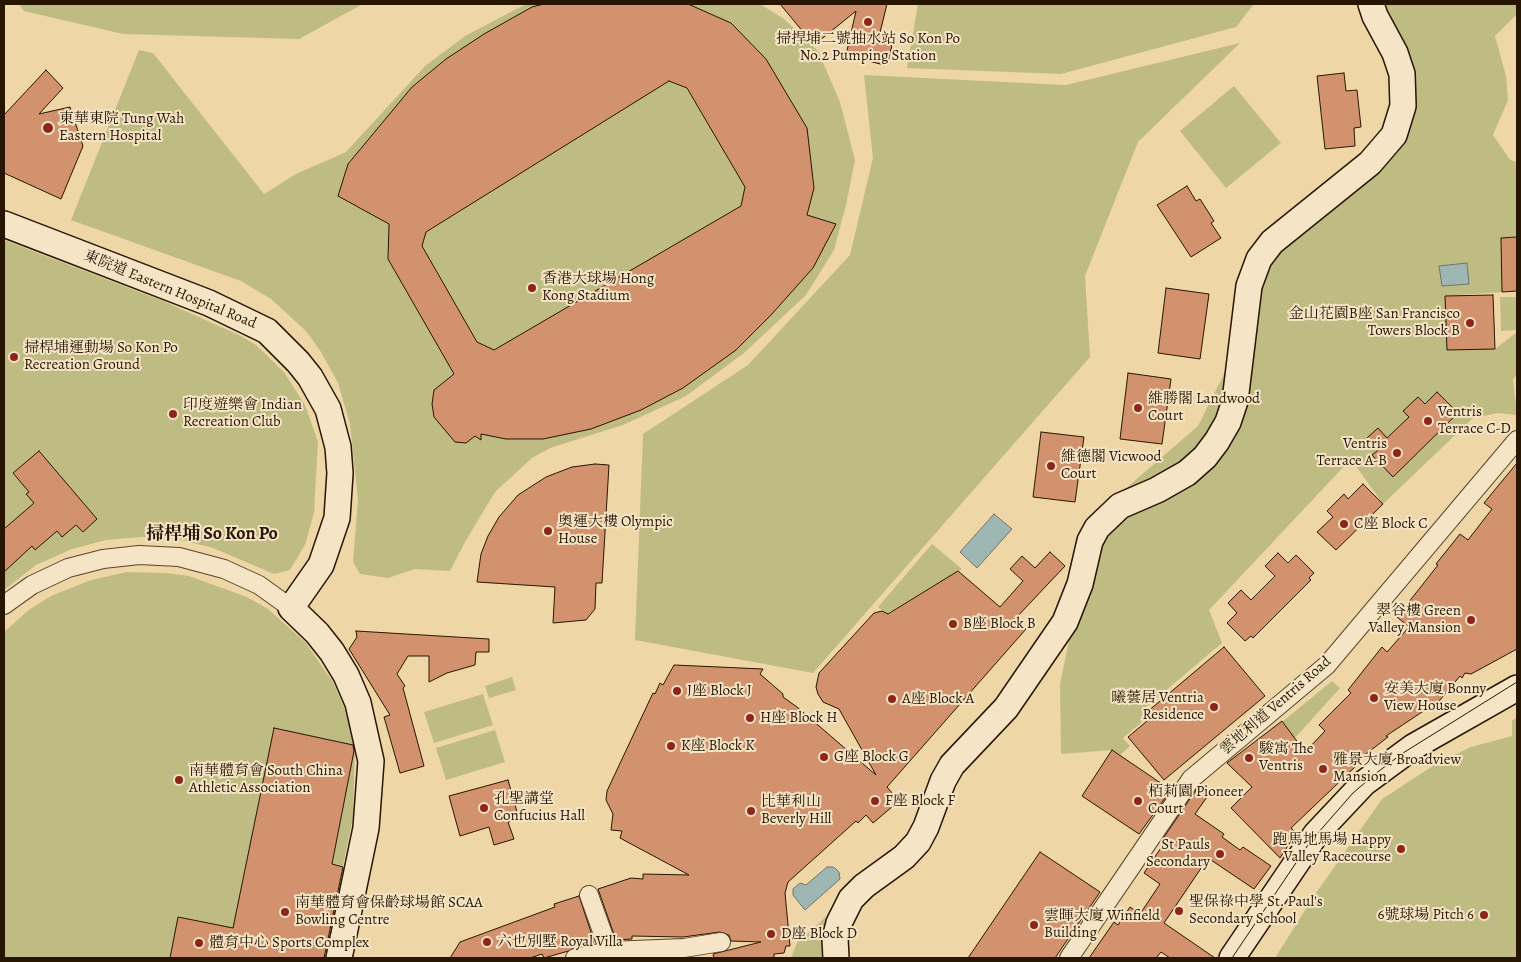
<!DOCTYPE html>
<html>
<head>
<meta charset="utf-8">
<style>
	body { margin:0 }
	#map { position:relative; width:1521px; height:962px; overflow:hidden; background:#efd6a7; font-family:Alegreya,serif }
	canvas { display:block }
	.frame { position:absolute; inset:0; border:5px solid #281500; pointer-events:none }
</style>
</head>
<body>
<div id="map">
<canvas width="1521" height="962"></canvas>
<div class="frame"></div>
</div>
<script>
const g = document.querySelector('canvas').getContext('2d');
g.lineJoin = 'round';
function fill(path, color) { g.fillStyle = color; g.fill(path, 'evenodd'); }
const toPath = rows => new Path2D(rows.map(r => 'M' + r).join(''));
function trace(path, color, width, dash) { g.strokeStyle = color; g.lineWidth = width; g.lineCap = dash ? 'butt' : 'round'; g.setLineDash(dash || []); g.stroke(path); }
function drawText(font, color, halo, rows, align = 'center') {
  g.font = font + ' Alegreya,"Noto Serif TC",serif'; g.lineWidth = 4; g.setLineDash([]); g.textBaseline = 'middle'; g.strokeStyle = halo; g.fillStyle = color; for (const [text, x, y, turn = 0] of rows) {
    g.save(); g.translate(x, y); g.rotate((+turn || 0) * Math.PI / 180); g.textAlign = isNaN(turn) ? turn : align; if (halo) g.strokeText(text, 0, 0); g.fillText(text, 0, 0); g.restore();
  }
}
fill(toPath([
	[19,4,363,4,299,39,123,34,24,11],
	[526,4,760,4,784,19,818,51,840,102,855,160,846,205,834,250,806,295,744,353,686,396,623,425,550,448,532,458,495,492,465,542,450,571,415,569,388,578,360,574,353,562,358,500,350,424,338,383,321,352,306,331,271,299,241,281,71,220,139,50,153,53,264,194,296,174,346,152,425,66,465,36],
	[918,4,1254,4,1236,27,1061,74,907,68],
	[1378,4,1517,4,1517,14,1495,36,1506,76,1508,100,1493,135,1510,160,1517,162,1517,237,1501,238,1502,292,1445,296,1495,349,1517,332,1517,375,1513,379,1517,415,1498,413,1473,418,1383,504,1351,459,1209,610,1222,643,1145,708,1140,720,1142,722,1123,738,1130,746,1120,755,1112,750,1061,754,1060,684,1095,515,1198,426,1225,372,1239,355,1275,228,1394,125,1395,55],
	[1240,43,1138,142,1085,276,1090,357,813,673,635,640,643,434,748,365,850,255,873,158,864,75,1066,85],
	[1234,86,1281,143,1226,188,1180,131],
	[4,240,163,301,239,335,256,345,284,372,305,405,318,442,314,513,305,545,290,570,274,574,213,548,178,539,142,537,106,540,72,549,36,565,4,590],
	[1500,297,1517,297,1517,330,1501,331],
	[932,544,962,569,887,614,878,607],
	[127,572,166,573,189,576,247,597,268,609,305,642,333,682,350,721,355,743,353,817,324,958,4,958,4,632,30,609,51,596,91,580],
	[512,677,516,690,489,698,485,686],
	[1332,681,1340,688,1295,738,1282,722],
	[483,694,493,725,434,743,424,712],
	[1517,718,1517,958,1275,958,1316,893,1382,799,1436,764,1471,747,1512,736,1512,720],
	[495,730,505,762,446,780,436,748],
	[829,914,829,958,791,958,797,943]
]), '#bfbc83');
const water = toPath([
	[1467,263,1469,284,1442,286,1439,266,1467,263],
	[994,514,1012,529,977,568,960,552,994,514],
	[827,867,833,867,836,869,839,872,840,879,805,910,793,895,793,889,800,883,806,885,827,867]
]);
fill(water, '#9eb7b2');
trace(water, '#6f766b', 1);
const building = toPath([
	[544,4,688,4,731,23,766,59,807,128,814,188,807,215,836,224,813,268,771,315,736,350,683,388,641,410,591,429,543,439,506,439,481,434,481,440,475,436,466,443,455,442,434,417,432,404,434,390,454,374,388,259,389,224,338,196,348,164,412,87,446,59,484,34,532,7,544,4],
	[669,81,687,88,745,187,741,206,494,350,477,342,422,246,426,232,669,81],
	[780,4,887,4,878,41,892,45,888,62,884,65,846,55,856,11,814,45,780,4],
	[46,70,63,88,39,114,70,107,83,146,61,199,4,173,4,115,46,70],
	[1344,73,1346,91,1357,90,1361,127,1354,128,1355,146,1325,149,1317,76,1344,73],
	[1187,186,1196,201,1200,199,1214,221,1211,223,1221,238,1191,257,1157,205,1187,186],
	[1517,237,1517,291,1502,292,1501,238,1517,237],
	[1166,288,1209,294,1200,359,1158,353,1166,288],
	[1493,295,1495,349,1447,350,1445,296,1493,295],
	[1128,373,1171,379,1162,444,1120,439,1128,373],
	[1437,392,1458,413,1393,477,1372,455,1378,450,1367,438,1378,428,1387,438,1409,417,1403,411,1418,397,1425,404,1437,392],
	[1041,432,1084,437,1075,502,1033,497,1041,432],
	[39,451,97,519,83,532,76,525,62,537,57,531,35,550,32,546,4,572,4,529,34,503,26,494,29,492,13,473,39,451],
	[1517,463,1517,649,1471,674,1465,673,1462,678,1460,676,1440,700,1386,736,1388,737,1353,764,1355,767,1291,828,1296,833,1280,858,1231,808,1252,787,1227,763,1282,721,1305,752,1325,731,1319,725,1351,693,1348,690,1382,647,1387,652,1409,627,1397,617,1438,565,1436,564,1460,534,1468,540,1492,509,1484,503,1517,463],
	[595,464,609,465,602,583,596,583,595,609,586,620,553,623,555,587,477,582,481,554,488,536,499,517,518,495,546,477,572,467,595,464],
	[1363,484,1383,504,1336,550,1317,532,1333,517,1327,511,1344,494,1348,499,1363,484],
	[1050,552,1065,566,1015,619,1026,629,887,787,899,801,873,823,866,815,858,823,856,821,788,882,785,893,790,946,786,946,784,953,774,954,774,958,714,958,713,954,761,942,731,941,729,935,720,932,683,937,632,936,632,939,616,940,598,889,631,878,643,879,643,874,689,875,620,838,622,831,611,830,613,814,606,800,607,791,653,693,655,694,660,683,663,685,674,665,763,669,760,674,783,694,783,697,797,707,876,775,839,709,823,702,818,694,816,687,819,673,874,613,882,611,888,614,958,571,1000,607,1023,581,1010,569,1022,556,1035,568,1050,552],
	[1278,553,1288,563,1296,555,1314,573,1309,578,1311,580,1253,638,1251,636,1245,641,1227,623,1237,613,1228,603,1241,590,1251,600,1275,576,1265,566,1278,553],
	[356,631,489,639,489,652,476,652,475,665,447,673,429,682,429,656,408,656,397,674,405,686,403,688,424,766,400,773,384,717,390,715,349,649,357,637,356,631],
	[1224,647,1265,696,1164,780,1128,737,1147,721,1144,718,1147,712,1224,647],
	[274,728,353,745,354,751,332,864,343,867,324,958,170,958,178,917,233,928,274,728],
	[1112,750,1171,790,1139,834,1082,796,1112,750],
	[508,780,519,819,508,822,514,839,494,845,489,827,460,836,449,796,508,780],
	[1198,787,1207,797,1195,814,1224,834,1222,837,1240,850,1243,847,1271,866,1254,889,1208,858,1164,923,1215,958,1170,958,1161,952,1156,958,1089,958,1114,922,1118,925,1130,907,1140,914,1160,884,1144,873,1165,842,1162,840,1198,787],
	[1040,852,1100,892,1055,958,968,958,1040,852],
	[579,896,594,941,593,944,544,958,542,954,530,958,450,958,460,942,555,907,554,904,579,896]
]);
fill(building, '#d1926d');
trace(building, '#281500', 1);
const street = toPath([
	[4,605,32,585,68,568,103,559,139,555,179,557,224,569,259,585,291,608],
	[589,895,609,951],
	[575,958,609,951,684,948,721,942],
	[1069,958,1191,779,1327,665,1517,440]
]);
const secondary = toPath([
	[4,224,209,303,267,331,298,362,310,377,328,409,338,447,340,473,337,518,321,565,291,608,317,633,332,652,346,675,358,703,371,761,366,828,339,958],
	[836,958,835,939,839,923,851,899,864,886,904,857,918,842,926,827,943,781,952,765,1006,708,1065,622,1080,584,1090,541,1097,528,1120,506,1157,490,1187,473,1205,457,1217,441,1228,422,1235,401,1249,286,1259,259,1272,242,1370,163,1394,135,1403,106,1402,74,1395,53,1375,16,1371,4],
	[1232,958,1316,834,1364,783,1413,747,1517,688]
]);
trace(street, '#5a452a', 20);
trace(secondary, '#281500', 28);
trace(street, '#f5e4c6', 18);
trace(secondary, '#f5e4c6', 25);
trace(toPath([
	[1232,958,1310,842,1353,793,1375,774,1403,753,1517,682]
]), '#281500', 1);
for (const [x, y, r, color] of [
	[868,22,5,"#8f2418"],
	[48,128,6,"#8f2418"],
	[532,288,5,"#8f2418"],
	[1470,323,5,"#8f2418"],
	[14,357,5,"#8f2418"],
	[1138,408,5,"#8f2418"],
	[173,414,5,"#8f2418"],
	[1428,421,5,"#8f2418"],
	[1397,453,5,"#8f2418"],
	[1051,466,5,"#8f2418"],
	[1344,524,5,"#8f2418"],
	[548,531,5,"#8f2418"],
	[1471,620,5,"#8f2418"],
	[953,624,5,"#8f2418"],
	[677,691,5,"#8f2418"],
	[1374,698,5,"#8f2418"],
	[892,699,5,"#8f2418"],
	[1214,707,5,"#8f2418"],
	[750,718,5,"#8f2418"],
	[671,746,5,"#8f2418"],
	[824,757,5,"#8f2418"],
	[1249,758,5,"#8f2418"],
	[1323,769,5,"#8f2418"],
	[179,780,5,"#8f2418"],
	[875,801,5,"#8f2418"],
	[1138,801,5,"#8f2418"],
	[484,808,5,"#8f2418"],
	[751,811,5,"#8f2418"],
	[1401,849,5,"#8f2418"],
	[1220,854,5,"#8f2418"],
	[1179,911,5,"#8f2418"],
	[285,912,5,"#8f2418"],
	[1484,915,5,"#8f2418"],
	[1034,925,5,"#8f2418"],
	[771,934,5,"#8f2418"],
	[487,942,5,"#8f2418"],
	[199,943,5,"#8f2418"]
]) { const dot = new Path2D(); dot.arc(x, y, r, 0, 2 * Math.PI); g.fillStyle = color; g.fill(dot); trace(dot, '#f5e4c6', 2); }
drawText('15px', '#281500', '#f5e4c6', [
	["掃捍埔二號抽水站 So Kon Po",868,39,"center"],
	["No.2 Pumping Station",868,56,"center"],
	["東華東院 Tung Wah",59,119],
	["Eastern Hospital",59,136],
	["香港大球場 Hong",542,279],
	["Kong Stadium",542,296],
	["金山花園B座 San Francisco",1460,314,"right"],
	["Towers Block B",1460,331,"right"],
	["掃桿埔運動場 So Kon Po",24,348],
	["Recreation Ground",24,365],
	["維勝閣 Landwood",1148,399],
	["Court",1148,416],
	["印度遊樂會 Indian",183,405],
	["Recreation Club",183,422],
	["Ventris",1438,412],
	["Terrace C-D",1438,429],
	["Ventris",1387,444,"right"],
	["Terrace A-B",1387,461,"right"],
	["維德閣 Vicwood",1061,457],
	["Court",1061,474],
	["奧運大樓 Olympic",558,522],
	["House",558,539],
	["C座 Block C",1354,524],
	["翠谷樓 Green",1461,611,"right"],
	["Valley Mansion",1461,628,"right"],
	["B座 Block B",963,624],
	["安美大廈 Bonny",1384,689],
	["View House",1384,706],
	["J座 Block J",687,691],
	["曦蕓居 Ventria",1204,698,"right"],
	["Residence",1204,715,"right"],
	["A座 Block A",902,699],
	["H座 Block H",760,718],
	["K座 Block K",681,746],
	["駿寓 The",1259,749],
	["Ventris",1259,766],
	["G座 Block G",834,757],
	["雅景大廈 Broadview",1333,760],
	["Mansion",1333,777],
	["南華體育會 South China",189,771],
	["Athletic Association",189,788],
	["栢莉園 Pioneer",1148,792],
	["Court",1148,809],
	["孔聖講堂",494,799],
	["Confucius Hall",494,816],
	["F座 Block F",885,801],
	["比華利山",761,802],
	["Beverly Hill",761,819],
	["跑馬地馬場 Happy",1391,840,"right"],
	["Valley Racecourse",1391,857,"right"],
	["St Pauls",1210,845,"right"],
	["Secondary",1210,862,"right"],
	["聖保祿中學 St. Paul's",1189,902],
	["Secondary School",1189,919],
	["南華體育會保齡球場館 SCAA",295,903],
	["Bowling Centre",295,920],
	["6號球場 Pitch 6",1474,915,"right"],
	["雲暉大廈 Winfield",1044,916],
	["Building",1044,933],
	["D座 Block D",781,934],
	["六也別墅 Royal Villa",497,942],
	["體育中心 Sports Complex",209,943]
], 'left');
drawText('15px', '#281500', '#f5e4c6', [
	["東院道 Eastern Hospital Road",170,290,22],
	["雲地利道 Ventris Road",1276,706,-41]
]);
drawText('bold 18px', '#281500', '#f5e4c6', [
	["掃桿埔 So Kon Po",212,535]
]);
</script>
</body>
</html>
